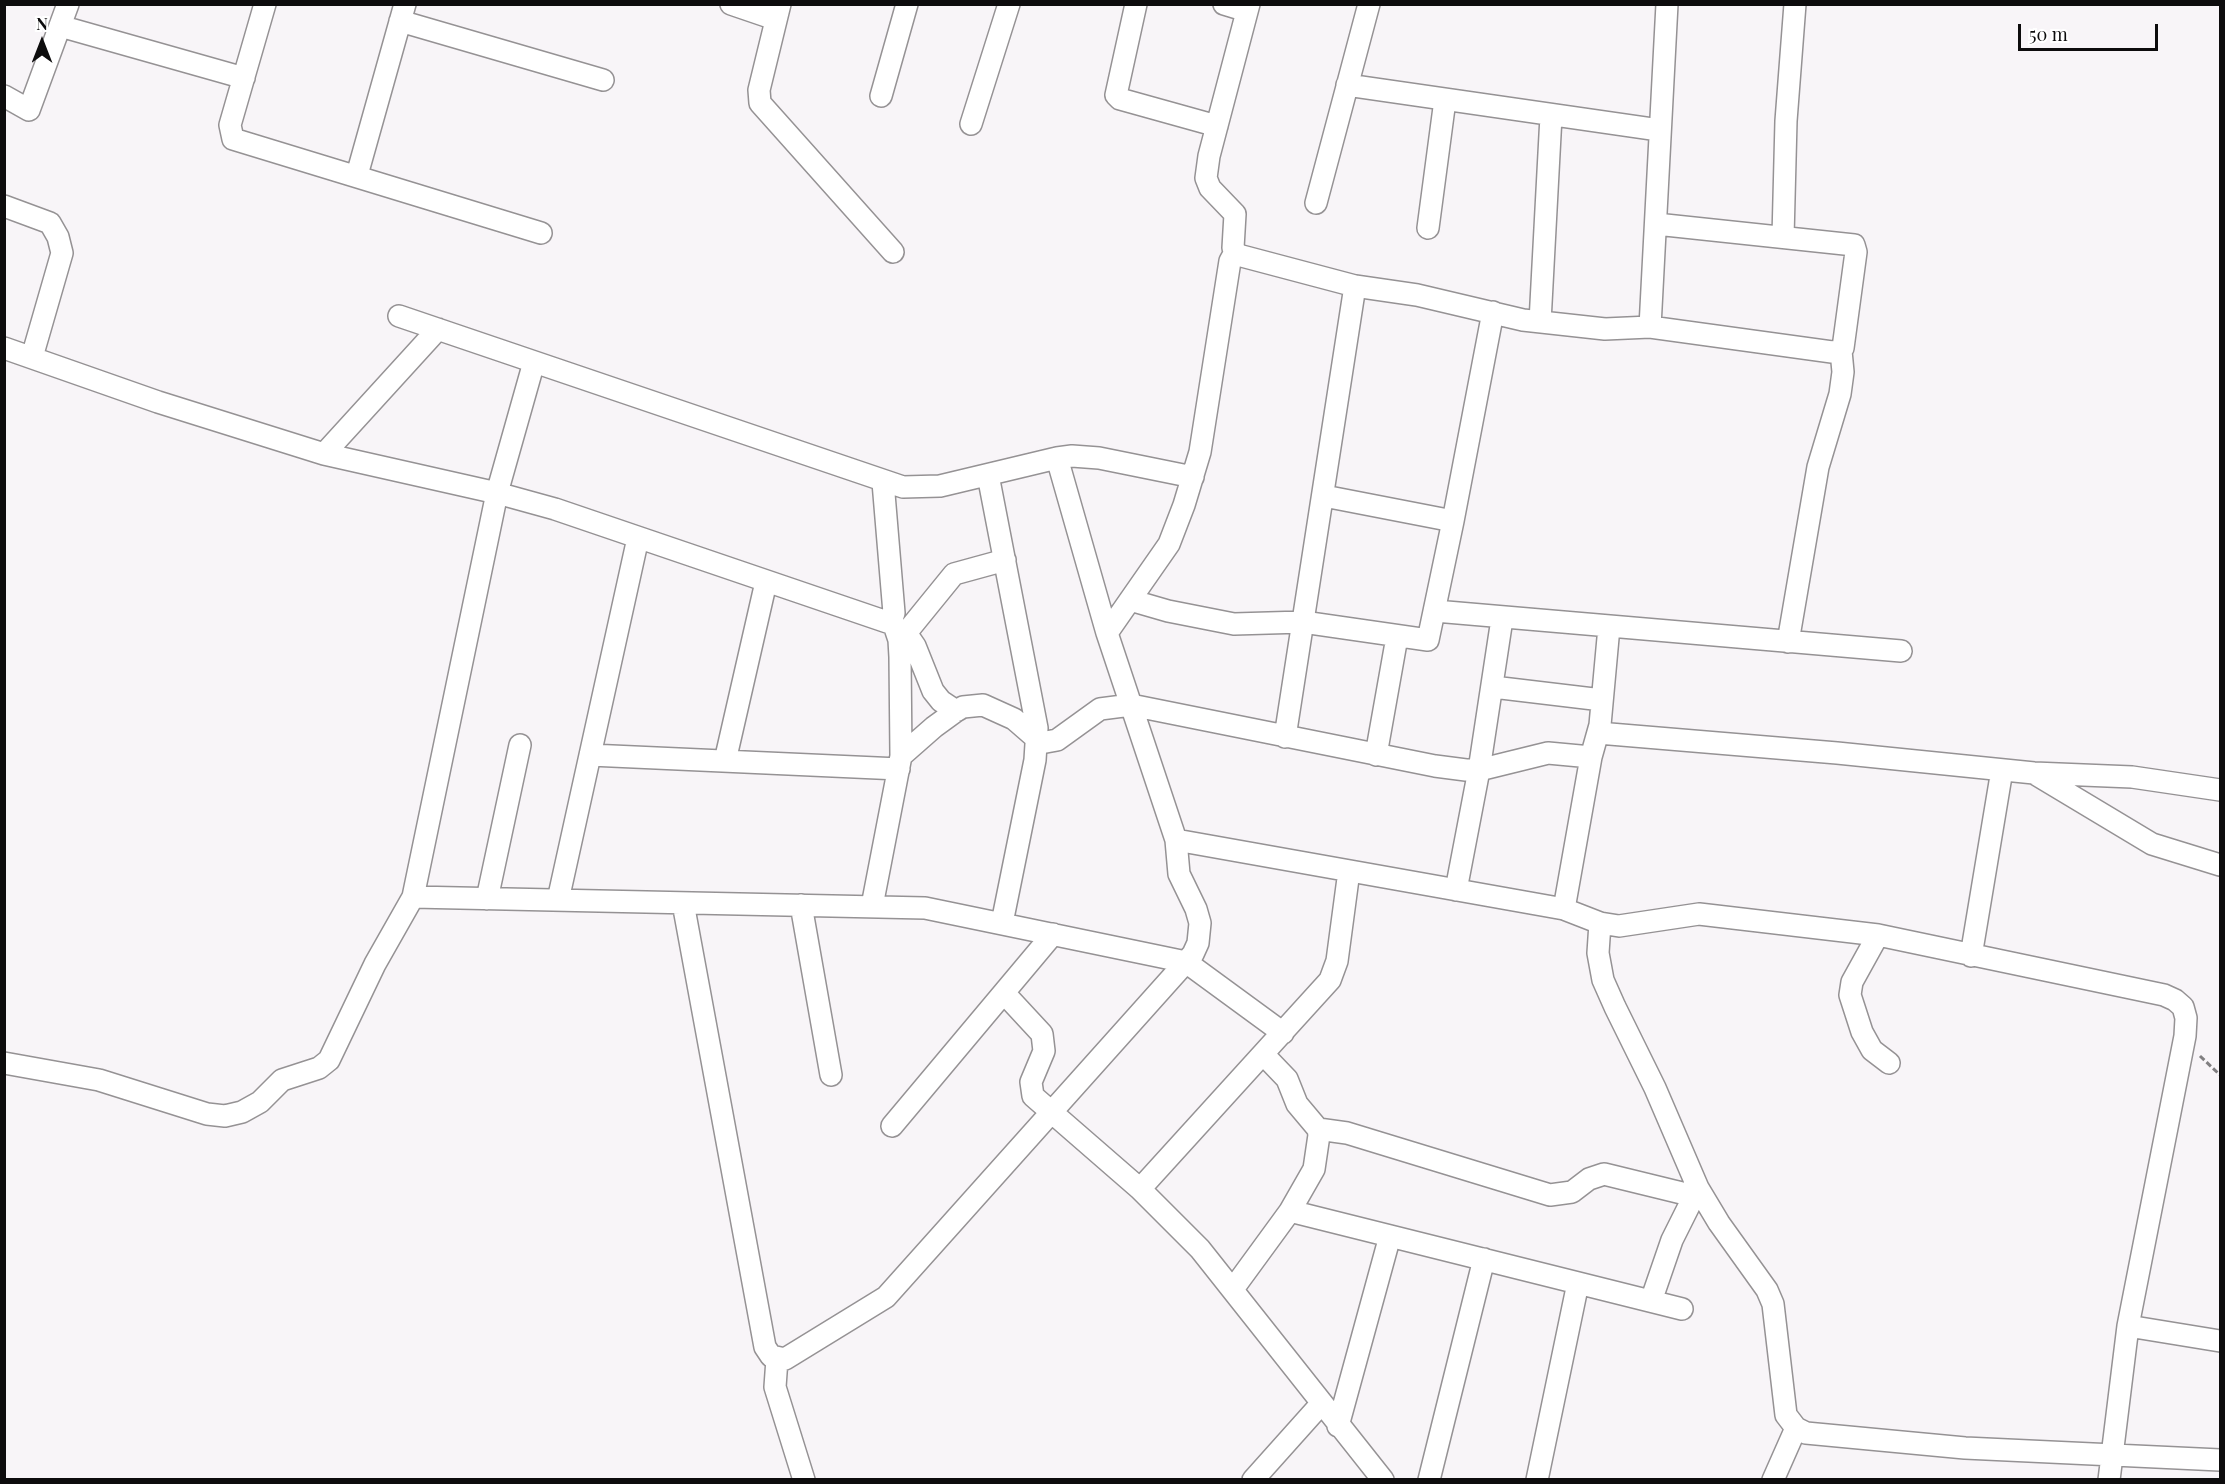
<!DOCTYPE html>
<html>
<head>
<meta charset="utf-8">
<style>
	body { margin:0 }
	#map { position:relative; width:2225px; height:1484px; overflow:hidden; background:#f8f5f8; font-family:"Playfair Display",serif }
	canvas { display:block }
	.frame { position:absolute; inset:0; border:6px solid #0d0c0d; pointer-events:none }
	.north { position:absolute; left:12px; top:12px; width:60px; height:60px; -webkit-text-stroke:4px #fff; paint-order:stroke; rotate:0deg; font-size:16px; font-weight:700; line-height:24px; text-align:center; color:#0d0c0d }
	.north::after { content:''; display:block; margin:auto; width:21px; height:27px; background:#0d0c0d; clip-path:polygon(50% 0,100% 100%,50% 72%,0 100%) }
	.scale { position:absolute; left:2018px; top:24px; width:140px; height:27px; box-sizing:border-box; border:3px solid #0d0c0d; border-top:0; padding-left:8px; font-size:18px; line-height:21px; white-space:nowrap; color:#0d0c0d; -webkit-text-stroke:4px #fff; paint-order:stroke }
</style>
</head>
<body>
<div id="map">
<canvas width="2225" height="1484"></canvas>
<div class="frame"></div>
<div class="north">N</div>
<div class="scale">50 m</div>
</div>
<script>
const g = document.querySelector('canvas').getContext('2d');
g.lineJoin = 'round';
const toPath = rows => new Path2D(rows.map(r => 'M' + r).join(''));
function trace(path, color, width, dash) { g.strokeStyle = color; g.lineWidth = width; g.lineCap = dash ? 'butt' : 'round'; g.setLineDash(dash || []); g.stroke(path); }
const minor = toPath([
	[265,4,230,125,233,139,541,233],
	[731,4,775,19],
	[780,4,759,90,760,103,893,252],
	[1136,4,1116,95,1120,99,1217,126],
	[1224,4,1247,11],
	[1249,4,1209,156,1206,178,1210,188,1235,214,1233,248,1238,255,1355,286,1417,295,1523,320,1605,329,1650,327,1832,352,1841,351,1843,348,1856,252,1854,245,1656,224],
	[400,21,603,80],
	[60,26,244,78],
	[1347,85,1659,130],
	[4,96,29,110,68,4],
	[881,96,907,4],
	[971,124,1009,4],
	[357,175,405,4],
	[1316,203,1369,4],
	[4,206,50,223,58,237,62,253,32,357],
	[1428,228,1445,100],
	[1783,237,1786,121,1795,4],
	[399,316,903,487,940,486,1057,458,1107,633,1176,840,1564,909,1600,923,1619,926,1699,914,1878,935,2164,995,2175,1000,2183,1007,2186,1018,2185,1036,2128,1326,2109,1480],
	[1540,322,1551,116],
	[1650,327,1667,4],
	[4,348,158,402,324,454,497,493,413,897,925,908,1186,962,1283,1033],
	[534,362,497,493,555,509,887,622,892,619,894,613,883,482],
	[324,454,438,329],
	[1057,458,1072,456,1099,458,1193,477],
	[988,475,1037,728,1035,760,1002,923],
	[1324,496,1453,521,1493,312],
	[1130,600,1168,611,1234,624,1303,622,1428,640,1453,521],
	[1435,611,1901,651],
	[897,631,906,633,915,646,933,691,941,701,956,711],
	[906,633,954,574,1005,560],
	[1107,633,1169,544,1184,505,1200,452,1230,261,1235,252],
	[1788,642,1818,467,1840,394,1843,372,1841,351],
	[1493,687,1602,700],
	[1598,733,1837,753,2034,773,2132,777,2220,790],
	[1285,737,1355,286],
	[590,755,899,769],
	[1376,755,1397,637],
	[901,756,934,727,956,711,963,707,983,705,1014,719,1037,739,1046,742,1057,740,1100,709,1131,705,1435,766,1466,770,1479,770,1548,753,1591,757],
	[725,761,766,582],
	[2037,775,2152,844,2220,865],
	[1456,890,1479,770,1502,619],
	[487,899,520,745],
	[558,900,638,538],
	[683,903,765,1347,771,1356,785,1359,886,1297,1193,954,1198,943,1200,923,1196,909,1179,874,1176,840],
	[801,905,831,1075],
	[872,906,901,756,900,657,899,640,892,619],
	[1564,909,1591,757,1600,725,1609,627],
	[1600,923,1598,953,1603,980,1615,1007,1655,1088,1698,1188,1719,1223,1767,1290,1773,1304,1786,1415,1796,1428,1806,1433,1965,1448,2220,1460],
	[1878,935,1852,982,1850,995,1862,1032,1872,1050,1889,1063],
	[1971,956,2002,770],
	[1004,993,1042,1034,1044,1051,1031,1082,1033,1096,1140,1189,1200,1249,1383,1480],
	[1263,1054,1287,1079,1297,1104,1318,1129,1319,1135,1314,1169,1290,1211],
	[4,1063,99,1080,207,1114,225,1116,242,1112,260,1102,282,1080,319,1068,329,1060,375,964,413,897],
	[892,1126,1053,934],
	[1318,1129,1347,1133,1550,1195,1572,1192,1589,1179,1604,1174,1694,1196],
	[1140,1189,1330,980,1337,961,1349,871],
	[1233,1289,1290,1211,1682,1309],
	[1651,1301,1672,1240,1698,1188],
	[2128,1326,2220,1341],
	[777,1359,775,1387,804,1480],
	[1338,1426,1390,1236],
	[1253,1480,1321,1404],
	[1429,1480,1484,1259],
	[1537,1480,1578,1283],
	[1773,1480,1796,1428]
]);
trace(minor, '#959294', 24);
trace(toPath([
	[2200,1056,2220,1075]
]), '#817f81', 3, [6, 3]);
trace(minor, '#fff', 21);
</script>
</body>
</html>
